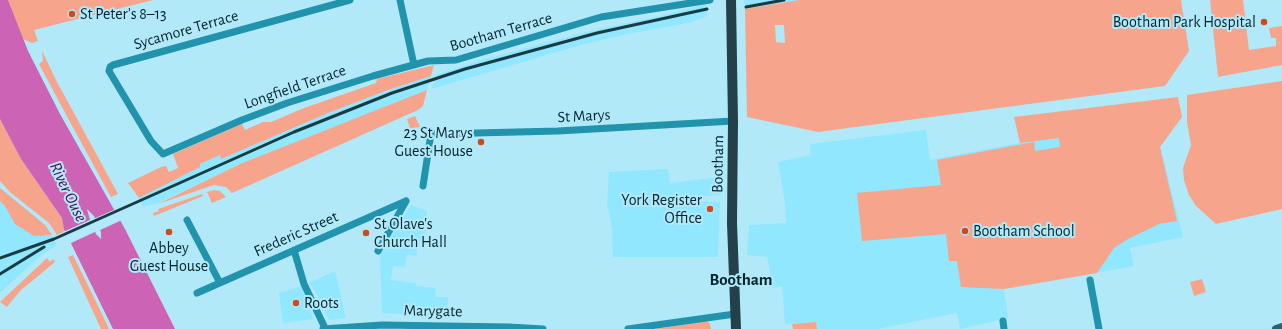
<!DOCTYPE html>
<html>
<head>
<meta charset="utf-8">
<style>
	body { margin:0 }
	canvas { display:block; background:#b1e9f9 }
</style>
</head>
<body>
<canvas width="1282" height="329"></canvas>
<script>
const g = document.querySelector('canvas').getContext('2d');
g.lineJoin = 'round';
function fill(path, color) { g.fillStyle = color; g.fill(path, 'evenodd'); }
const toPath = rows => new Path2D(rows.map(r => 'M' + r).join(''));
function trace(path, color, width, dash) { g.strokeStyle = color; g.lineWidth = width; g.lineCap = dash ? 'butt' : 'round'; g.setLineDash(dash || []); g.stroke(path); }
function drawText(font, color, halo, rows, align = 'center') {
  g.font = font + ' "Alegreya Sans",sans-serif'; g.lineWidth = 4; g.setLineDash([]); g.textBaseline = 'middle'; g.strokeStyle = halo; g.fillStyle = color; for (const [text, x, y, turn = 0] of rows) {
    g.save(); g.translate(x, y); g.rotate((+turn || 0) * Math.PI / 180); g.textAlign = isNaN(turn) ? turn : align; if (halo) g.strokeText(text, 0, 0); g.fillText(text, 0, 0); g.restore();
  }
}
fill(toPath([
	[744,0,799,0,745,9],
	[706,4,707,16,689,23,627,34,581,45,431,89,438,74,478,61,586,32,664,15],
	[431,76,427,90,240,164,158,203,143,207,139,198,200,167,200,164,220,155,221,159,328,113,388,90],
	[1155,126,1183,237,1130,248,1134,266,1004,289,1008,318,960,329,957,313,878,329,817,329,816,322,785,324,782,286,773,288,767,257,747,255,749,225,786,223,785,203,778,162,811,155,810,144,926,130,930,160,1035,140],
	[668,169,670,183,720,177,721,195,655,200,720,202,718,257,613,257,612,228,607,204,609,172],
	[0,188,45,225,57,245,40,256,0,293],
	[411,205,427,211,426,231,417,248,417,256,407,255,405,267,393,266,391,280,416,283,416,286,436,288,435,297,448,297,447,317,382,313,380,253],
	[335,271,346,318,329,320,315,291,309,283],
	[302,286,313,319,283,323,279,293]
]), '#91e7fe');
fill(toPath([
	[8,0,153,0,34,30,38,41,32,43,23,39],
	[799,0,1181,0,1189,51,1165,86,818,132,747,117,745,9],
	[775,25,784,25,785,43,776,42],
	[1210,0,1243,0,1249,50,1276,46,1276,38,1271,38,1269,28,1282,26,1282,65,1218,77],
	[42,51,57,82,118,194,111,197,70,122,39,64,43,61],
	[434,65,431,76,388,90,328,113,221,159,220,155,200,164,200,167,139,198,128,183,161,167,166,166,169,172,178,168,173,154,242,124,245,130,263,122,271,122,304,108,376,83,377,79],
	[1282,81,1282,209,1216,224,1196,206,1189,195,1184,180,1183,168,1191,145,1187,122,1187,95],
	[427,90,423,106,418,110,232,193,226,187,214,185,158,204,240,164],
	[1178,97,1182,117,1160,147,1177,221,1159,224,1128,239,1114,248,1097,273,1004,289,961,287,957,261,949,261,946,234,862,241,857,193,941,185,937,160,1034,142,1035,151,1060,147,1059,138,1020,143,1014,117],
	[415,116,420,127,410,128,407,119],
	[0,119,21,159,62,218,65,231,57,235,49,223,11,193,0,181],
	[0,188,45,225,52,235,34,236,15,224,5,206,0,201],
	[214,190,220,191,226,197,212,203,207,192],
	[202,194,203,196,154,216,153,213,159,211,158,209],
	[73,255,101,312,109,329,101,329,68,257],
	[47,258,50,262,53,259,55,262,20,291,7,307,0,302],
	[1202,279,1206,292,1194,296,1190,282],
	[707,321,710,324,711,329,655,329],
	[816,322,817,329,793,329,792,324]
]), '#f6a48c');
fill(toPath([
	[0,0,8,0,28,51,60,114,125,229,175,329,113,329,64,229,62,218,21,159,0,119],
	[87,209,94,216,101,232,101,239,96,234,90,220]
]), '#cd63b4');
fill(toPath([
	[116,209,122,220,98,231,93,219],
	[92,219,97,231,69,244,63,232]
]), '#b1e9f9');
trace(toPath([
	[350,0,113,65,110,67,109,71,151,141,163,154,242,120,287,103,373,76,428,61,456,60,601,17,710,0],
	[400,0,414,65],
	[423,186,430,140,431,135,435,134,558,131,733,121],
	[187,220,220,283],
	[294,250,304,284,325,328],
	[378,251,406,201],
	[1090,280,1099,329],
	[197,293,406,201],
	[1003,321,1004,329],
	[323,329,382,325,509,327,543,329],
	[628,329,735,314]
]), '#2193ac', 7);
trace(toPath([
	[1276,329,1282,327]
]), '#2c6270', 8);
trace(toPath([
	[731,0,733,121,732,223,736,329]
]), '#24414a', 10);
trace(toPath([
	[746,7,784,0],
	[0,258,54,239,294,132,392,93,465,69,597,33,707,9],
	[0,274,44,247]
]), '#183b44', 3);
for (const [x, y, r, color] of [
	[72,14,4,"#d0491b"],
	[1264,22,4,"#d0491b"],
	[481,142,4,"#d0491b"],
	[710,209,4,"#d0491b"],
	[965,231,4,"#d0491b"],
	[169,232,4,"#d0491b"],
	[366,233,4,"#d0491b"],
	[296,303,4,"#d0491b"]
]) { const dot = new Path2D(); dot.arc(x, y, r, 0, 2 * Math.PI); g.fillStyle = color; g.fill(dot); trace(dot, '#b1e9f9', 1.5); }
drawText('16px', '#04252d', '#b1e9f9', [
	["St Peter's 8–13",80,14],
	["Bootham Park Hospital",1256,22,"right"],
	["23 St Marys",473,133,"right"],
	["Guest House",473,151,"right"],
	["York Register",702,200,"right"],
	["Office",702,218,"right"],
	["St Olave's",374,224],
	["Church Hall",374,242],
	["Bootham School",973,231],
	["Abbey",169,248,"center"],
	["Guest House",169,266,"center"],
	["Roots",304,303]
], 'left');
drawText('16px', '#04252d', '#b1e9f9', [
	["Sycamore Terrace",186,30,-16],
	["Bootham Terrace",501,32,-16],
	["Longfield Terrace",295,87,-19],
	["St Marys",584,116,-3],
	["Bootham",718,164,-89],
	["Frederic Street",296,234,-24],
	["Marygate",433,311,1]
]);
drawText('italic 17px', '#4e0941', '#b1e9f9', [
	["River Ouse",68,192,64]
]);
drawText('bold 17px', '#04252d', '#b1e9f9', [
	["Bootham",741,280]
]);
</script>
</body>
</html>
